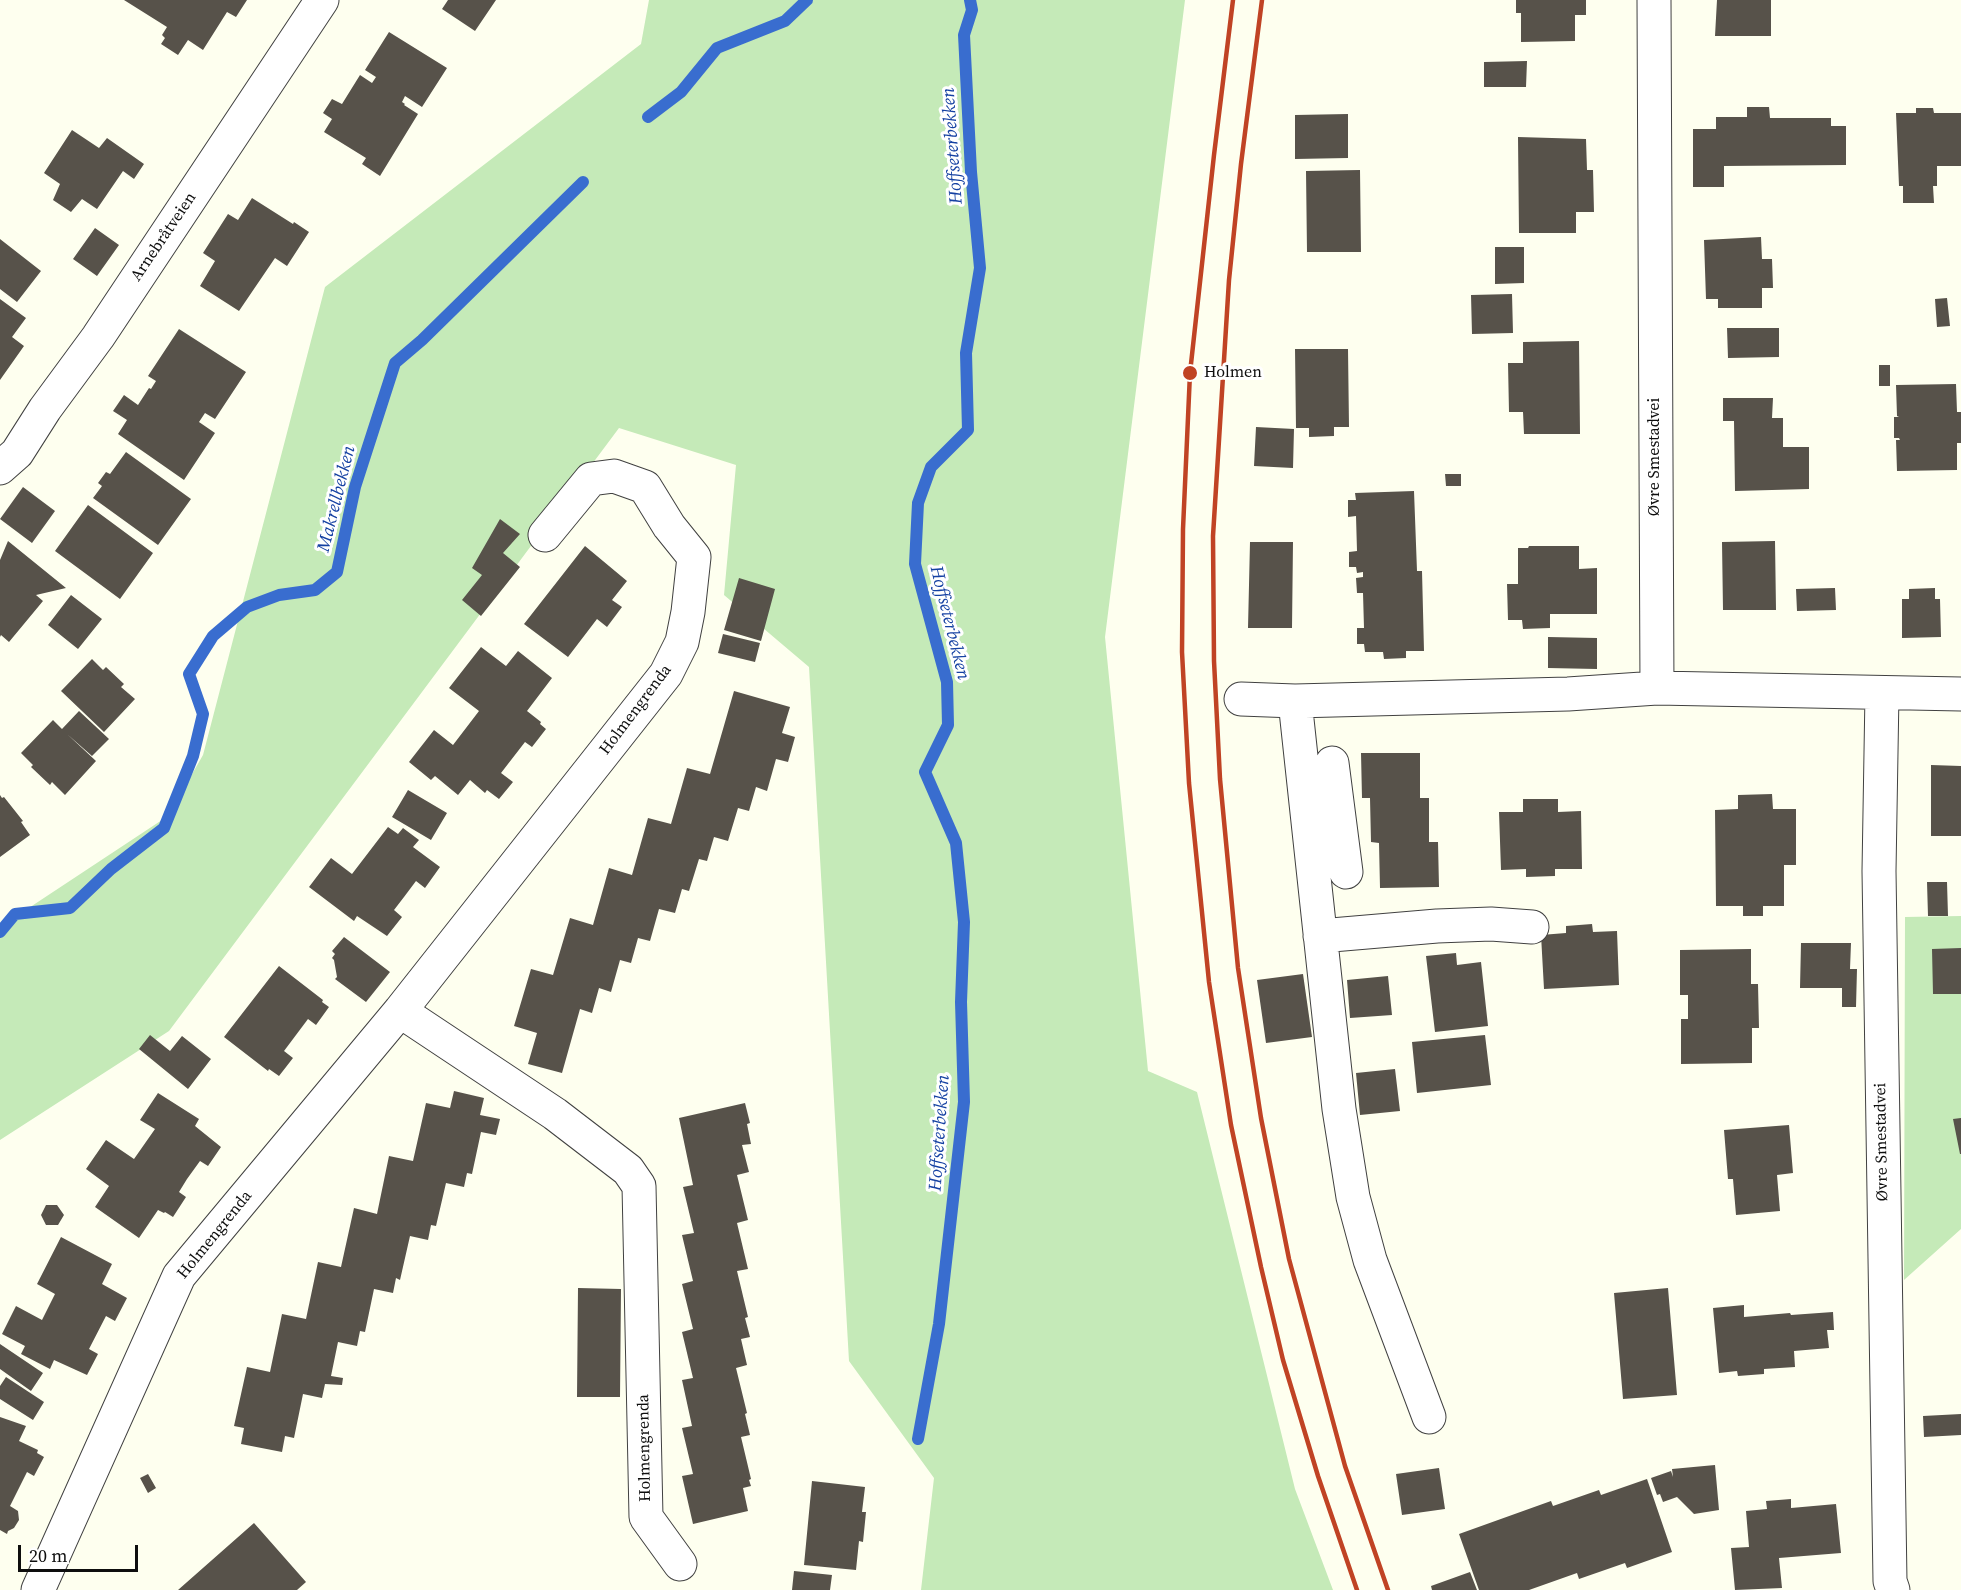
<!DOCTYPE html>
<html>
<head>
<meta charset="utf-8">
<style>
	body { margin:0 }
	#map { position:relative; width:1961px; height:1590px; overflow:hidden; background:#feffef; font-family:"Source Serif 4",serif }
	canvas { display:block }
	.scale { position:absolute; left:18px; top:1545px; width:120px; height:27px; box-sizing:border-box; border:3px solid #0e0e0e; border-top:0; padding-left:8px; font-size:18px; line-height:21px; white-space:nowrap; color:#0e0e0e; -webkit-text-stroke:4px #fff; paint-order:stroke }
</style>
</head>
<body>
<div id="map">
<canvas width="1961" height="1590"></canvas>
<div class="scale">20 m</div>
</div>
<script>
const g = document.querySelector('canvas').getContext('2d');
g.lineJoin = 'round';
function fill(path, color) { g.fillStyle = color; g.fill(path, 'evenodd'); }
const toPath = rows => new Path2D(rows.map(r => 'M' + r).join(''));
function trace(path, color, width, dash) { g.strokeStyle = color; g.lineWidth = width; g.lineCap = dash ? 'butt' : 'round'; g.setLineDash(dash || []); g.stroke(path); }
function drawText(font, color, halo, rows, align = 'center') {
  g.font = font + ' "Source Serif 4",serif'; g.lineWidth = 6; g.setLineDash([]); g.textBaseline = 'middle'; g.strokeStyle = halo; g.fillStyle = color; for (const [text, x, y, turn = 0] of rows) {
    g.save(); g.translate(x, y); g.rotate((+turn || 0) * Math.PI / 180); g.textAlign = isNaN(turn) ? turn : align; if (halo) g.strokeText(text, 0, 0); g.fillText(text, 0, 0); g.restore();
  }
}
fill(toPath([
	[649,0,1185,0,1105,637,1148,1071,1197,1092,1295,1489,1333,1590,921,1590,934,1478,849,1361,809,667,724,595,736,465,619,428,169,1031,0,1140,0,927,168,816,203,755,325,287,641,44],
	[1961,916,1961,1229,1904,1280,1905,917]
]), '#c5eab8');
trace(toPath([
	[648,117,681,92,717,48,785,21,807,0],
	[0,932,15,914,70,908,111,869,164,828,193,756,203,714,189,674,213,636,247,607,279,595,315,590,337,572,355,487,395,363,422,340,583,182],
	[918,1439,939,1324,964,1102,961,1002,964,922,956,843,925,772,948,725,947,682,915,564,918,503,931,467,968,430,966,353,980,268,971,172,964,35,972,10,970,0]
]), '#396dcf', 12);
fill(toPath([
	[124,0,247,0,236,17,227,12,203,50,188,40,178,55,161,44,165,38,162,35,167,27],
	[448,0,496,0,475,31,442,9],
	[1516,0,1586,0,1586,15,1575,15,1575,41,1521,42,1521,13,1516,13],
	[1717,0,1771,0,1771,36,1715,36],
	[389,32,447,68,422,107,405,96,402,102,405,104,404,105,418,114,380,176,362,164,366,158,324,132,332,119,323,113,332,99,342,104,360,75,372,83,376,77,365,70],
	[1527,61,1526,87,1484,87,1484,62],
	[1747,107,1769,107,1770,118,1831,118,1831,126,1846,126,1846,165,1724,166,1724,187,1693,187,1693,129,1716,129,1716,117,1747,117],
	[1916,108,1933,108,1934,113,1961,113,1961,166,1937,166,1937,186,1933,186,1934,203,1903,203,1903,186,1899,186,1896,113,1916,113],
	[1348,114,1348,158,1295,159,1295,115],
	[72,130,99,148,107,138,144,164,134,179,123,171,97,209,82,199,71,212,53,200,60,184,44,173],
	[1518,137,1586,139,1587,170,1593,170,1594,212,1576,212,1576,233,1519,233],
	[1360,170,1361,252,1307,252,1306,171],
	[252,198,293,224,294,222,309,232,287,266,275,258,239,311,200,286,215,261,203,253,228,214,238,220],
	[95,228,119,245,97,276,73,259],
	[1761,237,1762,259,1772,259,1773,288,1762,288,1762,308,1718,308,1718,299,1706,299,1704,240],
	[0,239,41,271,17,302,0,289],
	[1495,247,1524,247,1524,283,1495,284],
	[1512,294,1513,333,1472,334,1471,295],
	[1947,298,1950,326,1937,327,1935,299],
	[0,299,26,318,12,337,24,346,0,380],
	[1727,328,1779,328,1779,357,1728,358],
	[179,329,246,372,215,419,205,413,199,422,215,433,184,480,118,434,127,420,113,411,124,395,138,405,149,388,151,389,156,381,148,376],
	[1579,341,1580,434,1524,434,1523,412,1509,412,1508,363,1523,363,1523,342],
	[1295,349,1348,349,1349,427,1334,427,1334,436,1309,437,1309,428,1296,428],
	[1879,365,1890,365,1890,386,1879,386],
	[1956,384,1957,412,1961,412,1961,443,1957,443,1957,470,1897,471,1896,440,1900,440,1899,438,1894,438,1894,417,1899,417,1897,416,1896,385],
	[1723,398,1773,398,1772,418,1783,418,1783,447,1809,447,1809,489,1735,491,1734,421,1723,421],
	[1256,427,1294,429,1293,468,1254,466],
	[126,452,191,499,158,545,93,498,102,486,98,483,106,472,110,474],
	[1445,474,1461,474,1461,486,1446,486],
	[23,487,55,511,32,543,0,519],
	[1414,491,1417,571,1422,571,1424,651,1406,651,1406,658,1384,659,1383,652,1365,652,1364,644,1357,644,1357,628,1364,628,1363,593,1357,593,1356,578,1363,577,1363,572,1357,573,1356,567,1349,567,1349,552,1357,551,1356,516,1348,517,1348,500,1356,500,1355,493],
	[88,505,153,553,120,599,55,551],
	[500,519,520,534,503,553,520,567,481,616,462,600,482,575,472,568],
	[8,541,66,588,36,595,43,601,9,642,1,635,0,637,0,560],
	[1775,541,1776,610,1723,610,1722,542],
	[1250,542,1293,542,1292,628,1248,628],
	[585,546,627,581,612,600,622,607,607,627,597,619,568,657,524,624],
	[1529,546,1579,546,1579,569,1597,568,1597,614,1550,614,1550,628,1523,629,1522,620,1508,620,1507,584,1518,584,1518,548,1528,548],
	[739,578,775,589,761,641,724,630],
	[1835,588,1836,610,1797,611,1796,589],
	[1935,588,1935,599,1940,599,1941,637,1902,638,1902,599,1909,599,1909,589],
	[71,595,102,619,78,649,48,625],
	[723,634,760,643,755,662,718,653],
	[1548,637,1597,638,1597,669,1548,668],
	[481,647,506,666,518,651,552,678,527,711,541,722,540,724,546,729,532,747,525,742,501,773,513,782,499,799,487,790,485,793,470,780,458,795,435,776,431,780,409,762,434,730,453,745,479,711,449,688],
	[92,659,103,670,106,667,124,684,121,687,135,699,104,732,61,691],
	[734,691,790,707,782,733,795,737,788,762,776,759,767,791,756,787,749,811,738,808,728,841,714,837,707,861,699,859,689,891,682,889,675,913,659,909,650,941,638,938,631,963,620,960,611,992,599,988,592,1013,580,1009,562,1073,528,1064,537,1033,514,1026,531,969,553,975,570,918,593,925,609,868,632,875,648,818,671,824,687,768,710,774],
	[79,711,109,739,92,756,67,734,96,761,65,795,52,782,50,785,31,767,33,765,21,753,53,720,62,729],
	[1361,753,1420,753,1420,798,1429,798,1429,842,1438,842,1439,887,1380,888,1379,843,1371,842,1370,798,1362,798],
	[1931,765,1961,766,1961,836,1931,836],
	[408,790,447,813,431,840,392,817],
	[1772,794,1773,809,1796,809,1796,865,1784,865,1784,906,1763,906,1763,916,1743,916,1743,906,1716,906,1715,810,1738,809,1738,795],
	[0,795,2,798,4,797,23,821,21,822,30,835,0,857],
	[1523,799,1558,799,1558,812,1581,811,1582,869,1555,869,1555,876,1526,877,1526,869,1501,870,1499,812,1523,812],
	[388,827,398,834,403,828,419,840,413,847,440,867,425,888,416,881,404,897,394,910,402,917,387,936,357,916,354,921,309,887,331,858,352,874],
	[1927,882,1947,882,1948,916,1928,916],
	[1592,924,1593,932,1617,931,1619,985,1544,989,1541,935,1566,933,1566,926],
	[344,937,390,972,366,1002,335,979,337,977,334,960,332,958,335,954,332,951],
	[1801,943,1851,943,1850,969,1857,969,1856,1007,1842,1007,1842,988,1800,988],
	[1961,948,1961,994,1933,994,1932,949],
	[1751,949,1751,984,1758,984,1759,1028,1752,1028,1752,1063,1681,1064,1681,1019,1688,1019,1688,995,1680,995,1680,950],
	[1456,953,1457,965,1481,962,1488,1026,1435,1032,1426,956],
	[279,966,323,1000,322,1002,329,1007,316,1025,308,1019,284,1051,293,1058,279,1076,269,1069,268,1071,224,1037],
	[1303,974,1312,1037,1266,1043,1257,980],
	[1388,976,1392,1015,1350,1018,1347,980],
	[150,1035,170,1051,182,1036,211,1059,188,1089,139,1049],
	[1485,1035,1491,1085,1417,1093,1412,1042],
	[1395,1069,1400,1111,1360,1115,1356,1073],
	[454,1091,484,1098,480,1115,500,1119,496,1135,481,1132,472,1174,467,1173,464,1187,446,1183,436,1226,431,1225,428,1240,410,1236,400,1280,396,1278,393,1293,374,1289,365,1332,360,1331,357,1346,338,1342,331,1376,343,1378,342,1385,325,1384,322,1398,303,1394,294,1438,285,1436,282,1452,241,1444,244,1428,234,1426,247,1367,270,1372,282,1314,306,1319,318,1262,341,1267,354,1208,377,1214,389,1156,413,1161,426,1103,450,1108],
	[158,1093,199,1119,195,1126,221,1147,208,1166,200,1161,187,1179,179,1192,186,1197,173,1217,165,1212,164,1213,158,1210,139,1238,95,1207,109,1186,86,1169,106,1140,134,1159,155,1129,140,1120],
	[745,1103,750,1123,747,1124,751,1144,742,1145,749,1172,737,1175,748,1220,737,1223,748,1269,737,1271,748,1317,745,1318,750,1337,741,1339,747,1365,736,1368,747,1413,745,1414,750,1435,741,1437,751,1479,749,1480,751,1486,743,1488,748,1511,693,1524,682,1476,693,1474,682,1428,692,1426,682,1380,693,1378,682,1332,693,1329,682,1284,693,1281,682,1235,694,1233,683,1187,693,1185,679,1118],
	[1961,1118,1961,1154,1960,1154,1953,1119],
	[1789,1125,1793,1173,1777,1175,1780,1211,1736,1215,1733,1179,1728,1179,1724,1130],
	[46,1205,57,1205,64,1215,58,1225,46,1225,41,1215],
	[61,1237,112,1264,102,1284,127,1298,115,1321,106,1316,89,1349,98,1354,87,1375,54,1360,50,1369,21,1354,25,1346,2,1334,16,1306,42,1320,55,1294,37,1284],
	[578,1288,621,1289,620,1397,577,1397],
	[1668,1288,1677,1395,1623,1399,1614,1293],
	[1744,1305,1744,1317,1790,1313,1791,1315,1833,1312,1834,1330,1827,1330,1829,1348,1794,1351,1795,1367,1764,1369,1764,1374,1738,1376,1737,1371,1719,1373,1713,1308],
	[0,1344,43,1373,31,1391,0,1369],
	[6,1377,44,1402,33,1420,0,1399,0,1386],
	[1961,1414,1961,1435,1924,1437,1923,1416],
	[0,1417,26,1426,19,1441,38,1450,37,1453,44,1457,34,1476,27,1472,10,1506,18,1511,19,1520,14,1528,8,1531,7,1534,0,1530],
	[1715,1465,1719,1510,1694,1514,1677,1497,1663,1502,1660,1494,1657,1495,1651,1478,1671,1471,1673,1477,1672,1469],
	[1439,1468,1445,1509,1402,1515,1396,1474],
	[148,1474,156,1488,148,1493,140,1478],
	[1647,1479,1672,1552,1627,1568,1625,1563,1579,1579,1577,1573,1529,1590,1479,1590,1459,1534,1551,1501,1553,1506,1599,1490,1601,1495],
	[812,1481,865,1487,862,1512,866,1512,863,1542,859,1541,856,1570,804,1565],
	[1791,1499,1791,1508,1836,1504,1841,1553,1779,1558,1782,1588,1735,1590,1731,1548,1749,1547,1746,1511,1767,1509,1766,1501],
	[254,1523,306,1582,297,1590,178,1590],
	[794,1571,832,1575,830,1590,792,1590],
	[1470,1572,1477,1590,1432,1590,1431,1586]
]), '#57524a');
const minor = toPath([
	[1654,0,1657,688,1961,694],
	[0,468,17,453,45,409,98,337,322,0],
	[1882,693,1879,871,1890,1581,1893,1590],
	[1241,699,1295,701,1568,694,1657,688],
	[1295,701,1339,1109,1353,1197,1370,1260,1429,1417],
	[1332,763,1346,872],
	[1320,936,1437,926,1491,924,1532,927],
	[400,1011,555,1114,628,1170,639,1186,646,1517,680,1564],
	[38,1590,179,1276,400,1011,666,674,682,642,688,612,694,557,669,526,645,487,614,476,591,479,545,535]
]);
trace(minor, '#414141', 35);
trace(minor, '#fff', 33);
trace(toPath([
	[1233,0,1214,155,1190,373,1183,529,1182,652,1189,783,1209,982,1231,1125,1261,1267,1283,1360,1318,1476,1357,1590],
	[1262,0,1241,164,1229,280,1213,536,1214,661,1220,779,1238,968,1261,1118,1289,1259,1345,1466,1388,1590]
]), '#c04324', 4.5);
for (const [x, y, r, color] of [
	[1190,373,8,"#c04324"]
]) { const dot = new Path2D(); dot.arc(x, y, r, 0, 2 * Math.PI); g.fillStyle = color; g.fill(dot); trace(dot, '#fff', 2); }
drawText('16px', '#0e0e0e', '#fff', [
	["Arnebråtveien",164,237,-56],
	["Øvre Smestadvei",1655,457,-90],
	["Holmengrenda",636,710,-53],
	["Øvre Smestadvei",1882,1142,-91],
	["Holmengrenda",215,1235,-51],
	["Holmengrenda",645,1448,-91]
]);
drawText('16px', '#0e0e0e', '#fff', [
	["Holmen",1204,373]
], 'left');
drawText('italic 18px', '#1541a2', '#fff', [
	["Hoffseterbekken",953,146,-94],
	["Makrellbekken",337,499,-76],
	["Hoffseterbekken",949,623,76],
	["Hoffseterbekken",940,1133,-86]
]);
</script>
</body>
</html>
